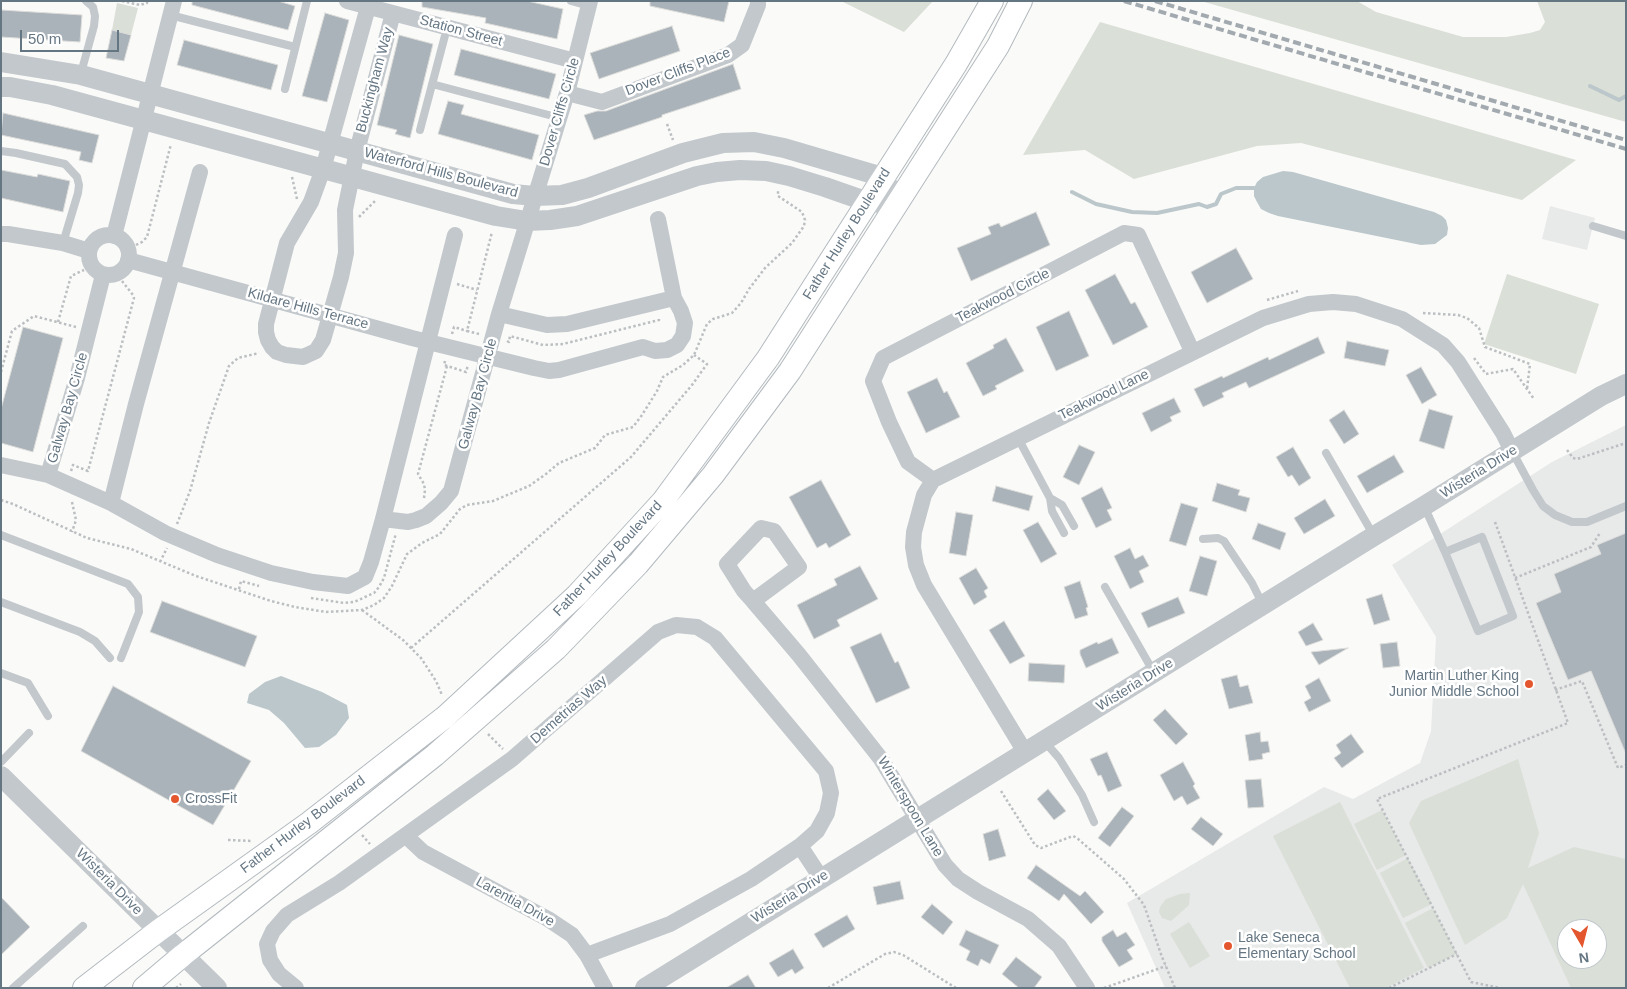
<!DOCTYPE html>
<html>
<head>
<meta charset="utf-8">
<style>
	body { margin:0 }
	#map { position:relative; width:1627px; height:989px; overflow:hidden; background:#fafaf8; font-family:Helvetica,sans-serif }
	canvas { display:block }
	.frame { position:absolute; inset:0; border:2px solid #657683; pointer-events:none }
	.north { position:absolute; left:1557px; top:919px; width:50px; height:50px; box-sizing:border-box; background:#fff; border:1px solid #c1c8cd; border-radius:50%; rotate:172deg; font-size:14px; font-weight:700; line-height:20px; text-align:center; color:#657683 }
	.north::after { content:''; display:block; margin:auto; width:18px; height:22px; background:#e4572e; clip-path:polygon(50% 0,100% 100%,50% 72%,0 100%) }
	.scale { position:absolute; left:20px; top:30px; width:99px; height:22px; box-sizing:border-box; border:2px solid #657683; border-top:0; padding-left:6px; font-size:15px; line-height:18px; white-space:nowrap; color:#657683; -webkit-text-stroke:4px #fff; paint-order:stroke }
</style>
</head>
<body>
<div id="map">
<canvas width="1627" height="989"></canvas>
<div class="frame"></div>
<div class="north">N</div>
<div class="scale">50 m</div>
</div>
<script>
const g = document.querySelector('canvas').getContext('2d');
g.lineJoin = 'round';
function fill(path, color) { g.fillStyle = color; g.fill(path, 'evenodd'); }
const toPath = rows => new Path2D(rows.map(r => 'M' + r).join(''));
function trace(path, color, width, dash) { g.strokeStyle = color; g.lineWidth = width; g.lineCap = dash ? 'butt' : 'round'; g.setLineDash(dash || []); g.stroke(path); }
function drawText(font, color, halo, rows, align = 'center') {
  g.font = font + ' Helvetica,sans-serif'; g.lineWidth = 5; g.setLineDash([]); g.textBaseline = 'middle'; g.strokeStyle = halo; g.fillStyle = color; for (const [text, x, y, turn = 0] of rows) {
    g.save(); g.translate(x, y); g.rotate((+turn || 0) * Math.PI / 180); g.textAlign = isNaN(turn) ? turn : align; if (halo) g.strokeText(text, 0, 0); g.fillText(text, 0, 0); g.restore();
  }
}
fill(toPath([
	[1550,206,1595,218,1587,250,1542,239],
	[1626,425,1626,988,1165,988,1127,903,1324,787,1353,799,1420,763,1431,731,1436,637,1392,565,1552,462],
	[1567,929,1597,929,1597,959,1567,959]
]), '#e8e9e9');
fill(toPath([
	[841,1,933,1,904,32],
	[1201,1,1357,1,1376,12,1463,37,1506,37,1530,33,1540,30,1545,22,1537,1,1626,1,1626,122],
	[117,3,138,8,131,35,112,30],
	[1100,22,1576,160,1522,200,1301,143,1257,146,1134,179,1085,150,1023,155],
	[1507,274,1599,304,1576,374,1484,344],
	[1518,759,1539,833,1528,868,1574,847,1626,859,1626,988,1571,988,1523,884,1507,918,1465,945,1409,823,1421,801],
	[1567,929,1597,929,1597,959,1567,959],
	[1340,802,1424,968,1386,988,1350,988,1273,836],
	[1382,810,1406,855,1377,870,1354,824],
	[1408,858,1432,904,1403,918,1380,873],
	[1190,893,1189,905,1171,921,1162,918,1159,912,1160,907,1166,899,1180,894],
	[1433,908,1457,954,1428,968,1405,923],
	[1189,922,1210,956,1190,968,1170,934]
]), '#dadfd7');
fill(toPath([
	[1283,171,1293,172,1434,212,1442,216,1446,220,1448,228,1447,235,1435,244,1421,245,1278,216,1269,213,1261,209,1257,202,1254,196,1254,188,1257,182,1263,177],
	[281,676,322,692,347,705,349,718,336,735,319,747,305,748,284,723,269,710,247,703,249,694,265,682]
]), '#bbc7cb');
trace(toPath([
	[1590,86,1619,100,1626,96],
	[1072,192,1096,204,1132,212,1157,213,1199,204,1207,207,1216,204,1221,194,1236,188,1254,188]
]), '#bbc7cb', 4);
const building = toPath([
	[192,1,278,1,295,6,288,30,192,5,192,1],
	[422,1,527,1,563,9,557,39,485,23,486,18,422,7,422,1],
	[650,1,729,1,724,22,650,6,650,1],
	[1,10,82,15,80,42,1,37,1,10],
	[325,13,349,20,327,102,302,96,325,13],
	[672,26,680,51,599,79,590,53,672,26],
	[112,30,131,35,124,61,106,58,112,30],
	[399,35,433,44,410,138,395,134,397,130,377,125,399,35],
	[184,40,278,65,271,90,177,65,184,40],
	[461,49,556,74,549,99,454,75,461,49],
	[733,64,741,89,662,115,662,117,594,140,584,115,597,111,606,111,733,64],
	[448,101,464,105,461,114,539,135,532,160,438,134,448,101],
	[3,113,99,135,92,163,79,160,81,152,1,135,3,113],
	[1,170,37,177,38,174,70,181,63,212,1,198,1,170],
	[1036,212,1050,245,971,281,957,248,991,234,988,227,999,223,1001,227,1036,212],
	[1236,248,1253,279,1207,303,1191,272,1236,248],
	[1115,274,1131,304,1135,302,1148,327,1113,345,1085,290,1115,274],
	[1069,311,1089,356,1056,371,1036,327,1069,311],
	[23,327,63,338,33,452,1,443,1,409,23,327],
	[1318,337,1325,353,1249,388,1246,382,1222,393,1224,397,1203,407,1194,389,1222,376,1223,378,1268,357,1269,360,1318,337],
	[1006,338,1024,371,995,386,997,389,983,396,966,363,994,348,993,345,1006,338],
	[1347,341,1389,350,1385,366,1344,358,1347,341],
	[1421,367,1437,395,1422,404,1406,375,1421,367],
	[937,378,944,393,947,391,960,417,926,433,907,392,937,378],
	[1174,398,1181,412,1170,417,1172,421,1151,432,1142,413,1174,398],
	[1429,409,1453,416,1444,449,1419,441,1429,409],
	[1344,410,1359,434,1344,444,1329,420,1344,410],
	[1079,445,1095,452,1079,485,1063,477,1079,445],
	[1293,447,1311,478,1299,486,1292,475,1288,477,1276,457,1293,447],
	[1394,455,1404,472,1367,493,1357,476,1394,455],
	[821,480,851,535,829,548,826,543,817,548,789,497,821,480],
	[1217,483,1240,490,1238,495,1250,498,1246,512,1212,501,1217,483],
	[996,486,1033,496,1029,511,992,501,996,486],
	[1102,487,1112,508,1107,510,1112,520,1096,528,1081,498,1102,487],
	[1325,499,1335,516,1304,534,1294,518,1325,499],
	[1181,503,1198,508,1186,546,1169,541,1181,503],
	[956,512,973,515,966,556,949,553,956,512],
	[1038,522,1057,554,1041,563,1023,530,1038,522],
	[1258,523,1286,533,1280,550,1252,539,1258,523],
	[1626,533,1626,754,1591,671,1568,680,1536,603,1561,592,1554,574,1601,554,1597,545,1626,533],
	[1130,548,1135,559,1143,555,1149,566,1139,571,1144,582,1130,589,1114,556,1130,548],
	[1200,556,1217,561,1207,596,1189,591,1200,556],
	[860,566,878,599,837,620,840,626,814,639,797,605,837,585,834,579,860,566],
	[976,568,988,588,984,591,987,597,974,605,959,578,976,568],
	[1080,581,1088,607,1086,608,1088,615,1075,619,1064,587,1080,581],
	[1382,594,1390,620,1374,625,1366,599,1382,594],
	[1178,597,1185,613,1148,628,1141,613,1178,597],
	[162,601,257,636,245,667,150,632,162,601],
	[1004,621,1025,656,1010,664,989,630,1004,621],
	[1313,623,1323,640,1306,646,1298,632,1313,623],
	[881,633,895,663,898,661,910,688,876,703,850,647,881,633],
	[1112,638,1119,653,1086,668,1080,654,1080,650,1097,642,1098,644,1112,638],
	[1397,642,1400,666,1383,668,1380,644,1397,642],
	[1348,648,1319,665,1311,652,1348,648],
	[1029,663,1065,665,1064,683,1028,681,1029,663],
	[1237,675,1240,687,1248,685,1253,703,1229,709,1221,679,1237,675],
	[1319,678,1331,701,1309,712,1304,702,1311,698,1305,686,1319,678],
	[113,686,251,761,213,825,81,751,113,686],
	[1165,709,1188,734,1176,745,1153,720,1165,709],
	[1260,732,1261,742,1268,741,1270,752,1262,754,1263,759,1249,761,1245,735,1260,732],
	[1351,734,1364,752,1342,768,1334,758,1341,753,1336,745,1351,734],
	[1107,752,1122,786,1108,792,1101,775,1098,776,1090,759,1107,752],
	[1183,762,1195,784,1193,786,1200,798,1187,805,1182,796,1174,801,1160,775,1183,762],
	[1261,779,1264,807,1248,808,1245,780,1261,779],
	[1048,789,1066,811,1054,820,1037,799,1048,789],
	[1122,807,1134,816,1110,847,1098,838,1122,807],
	[1201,817,1223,834,1213,846,1191,829,1201,817],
	[998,829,1006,856,989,861,983,834,998,829],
	[1036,865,1080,896,1085,891,1104,912,1091,924,1064,894,1059,901,1027,878,1036,865],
	[900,881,904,899,877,905,873,887,900,881],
	[1,897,30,927,1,955,1,897],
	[932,904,953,922,943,935,921,917,932,904],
	[847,915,855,929,823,948,814,934,847,915],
	[966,930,999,945,990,964,981,959,978,966,966,960,970,951,959,945,966,930],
	[1113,930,1117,937,1126,932,1135,945,1127,950,1133,959,1119,967,1102,941,1102,937,1113,930],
	[793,949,804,968,795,974,792,969,778,977,769,963,793,949],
	[1016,957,1042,977,1034,988,1019,988,1002,974,1016,957],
	[748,975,756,988,726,988,748,975]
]);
fill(building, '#aab3b9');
trace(building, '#dcdcda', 1);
const secondary = toPath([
	[84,988,158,931,309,823,445,717,577,595,663,501,768,358,956,64,992,1],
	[144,988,183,955,435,755,556,649,638,564,713,475,790,371,998,46,1021,1]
]);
trace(secondary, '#b3babf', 24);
trace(toPath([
	[122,1,140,5,147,3,147,1],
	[667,124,673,140],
	[292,177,297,199],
	[359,217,376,200],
	[136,245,142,242,147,237,171,144],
	[457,284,477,290],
	[1267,300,1298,291],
	[1423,313,1458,315,1467,318,1479,328,1485,347,1530,364,1527,389],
	[58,322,71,276,84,270],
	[452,334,454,327,467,331],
	[479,334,467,331,492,232],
	[507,341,509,342,510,336,543,345,563,344,659,320,659,317],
	[1474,358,1486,374,1513,369,1534,399],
	[445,361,444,365,466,372,468,365],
	[1,372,12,331,34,316,76,327],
	[1567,450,1573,458,1577,459,1626,443],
	[71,471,73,465,88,471,134,298,133,295,122,281],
	[424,498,425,490,424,484,418,474,447,366],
	[1,500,13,504,87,538,131,549,196,576,271,601,295,607,326,612,362,610,374,605,384,598,392,586,407,554,422,543,440,534,460,509,467,505,493,501,529,486,546,474,559,463,595,448,605,435,633,427,642,415,657,391,663,377,683,365,694,355,707,324,713,319,732,313,741,303,749,289,765,268,792,243,804,226,805,220,802,212,778,196,778,190],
	[72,502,76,520,72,532],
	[1495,522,1568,723,1377,799,1471,982,1500,988],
	[177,524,190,491,209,423,229,366,238,358,259,353],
	[160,562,167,548],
	[1515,578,1591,547,1600,533],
	[239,589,241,581,259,586],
	[311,598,344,603,354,602,374,593,379,587,384,578,396,533],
	[362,610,403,640,421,658,436,681,442,695],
	[411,648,631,457,692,385,707,364,694,355],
	[1555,690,1582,681,1618,768,1626,765],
	[488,734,503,749],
	[1001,791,1035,845,1041,848,1073,836,1077,838,1124,879,1144,905,1162,957,1175,988],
	[362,835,370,844],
	[228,840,253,841],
	[176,988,181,984],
	[828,988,885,954,894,952,903,955,956,988],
	[1104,988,1166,966],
	[1389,988,1457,954]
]), '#bbbfc2', 2.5, [2.5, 2.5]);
trace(toPath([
	[571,1,589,6],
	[170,15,295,47],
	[81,73,94,26,95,16,93,7,86,1],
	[432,84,560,118],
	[285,89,307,1],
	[420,130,447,28],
	[1,151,16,153,65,164,77,177,79,185,78,193,63,243],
	[1593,226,1626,236],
	[1018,438,1050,498,1062,505,1074,526],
	[1512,451,1533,490,1543,506,1555,515,1572,522,1587,522,1626,506],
	[1326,453,1374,536],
	[1050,498,1052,511,1064,533],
	[1424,506,1445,552,1478,631,1513,616,1482,537,1445,552],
	[1,535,128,584,138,597,139,612,121,658],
	[1203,539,1218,538,1224,541,1252,583,1262,603],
	[1105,587,1153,671],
	[1,602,80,632,95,641,110,658],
	[1,673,28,683,48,716],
	[1045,742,1059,758,1082,795,1094,822],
	[1,762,29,733],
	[13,988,83,926]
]), '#c3c8cc', 8);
trace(toPath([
	[347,1,575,61],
	[368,7,323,169,311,202,287,243,266,324,266,332,268,340,272,347,277,352,286,355,303,357,316,351,323,340,341,277,346,253,345,210,357,151,393,13],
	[567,93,602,102,728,55,742,45,758,5,758,1],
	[1,234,8,234,63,243,89,251],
	'89 255a20 20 0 1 1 40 0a20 20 0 1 1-40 0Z',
	[114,236,174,1],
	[128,260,412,338,534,368,549,371,559,370,643,347,655,351,667,350,677,345,683,336,685,323,681,311,674,298,658,219],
	[499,314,547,325,567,324,674,298],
	[1,465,48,475,111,503,165,533,217,555,271,573,313,582,348,586,365,577,371,562,383,519,455,235],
	[48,475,77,378,103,275],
	[933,480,908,462,889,422,873,381,883,358,1124,233,1138,235,1192,351],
	[111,503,136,404,200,172],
	[383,519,408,522,416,520,426,516,441,503,451,491,499,314,567,93,590,1],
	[753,601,799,567,774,531,761,528,727,564,744,591,753,601,799,655,881,759,945,865,958,879,978,892,1028,919,1059,946,1087,988],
	[1025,752,924,585,916,565,913,547,914,532,924,495,933,480,1263,318,1309,304,1333,302,1356,304,1402,319,1443,345,1458,362,1503,433,1512,451],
	[406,836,423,852,548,919,572,935,587,955,605,988],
	[587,955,670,924,751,879,800,846],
	[296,988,279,974,270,960,267,944,273,931,287,915,339,883,512,759,658,632,676,625,697,627,715,638,826,771,831,793,827,813,817,831,800,846,821,878]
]), '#c3c8cc', 16);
trace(toPath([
	[1,62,81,75,513,194,535,196,562,195,588,188,683,153,723,143,754,142,784,148,883,177,898,203],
	[1,87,10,87,52,95,496,216,527,221,550,220,577,216,697,176,717,172,740,170,766,171,789,176,825,187,868,202,882,203],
	[1,776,217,988],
	[645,988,1374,536,1424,506,1601,396,1626,384]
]), '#c3c8cc', 20);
trace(secondary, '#fff', 22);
trace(toPath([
	[1124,1,1626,149],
	[1155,1,1626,140]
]), '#a2aab0', 4, [8, 4]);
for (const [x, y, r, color] of [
	[1529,684,5,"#e4572e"],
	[175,799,5,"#e4572e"],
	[1228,946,5,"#e4572e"]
]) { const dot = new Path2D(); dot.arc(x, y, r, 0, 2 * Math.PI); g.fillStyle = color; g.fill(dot); trace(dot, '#fff', 2); }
drawText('14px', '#657683', '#fff', [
	["Station Street",461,31,15],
	["Dover Cliffs Place",678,72,-21],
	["Buckingham Way",375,80,-75],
	["Dover Cliffs Circle",560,112,-74],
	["Waterford Hills Boulevard",441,173,15],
	["Father Hurley Boulevard",847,234,-58],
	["Teakwood Circle",1003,296,-27],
	["Kildare Hills Terrace",308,309,15],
	["Galway Bay Circle",478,394,-75],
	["Teakwood Lane",1104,395,-26],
	["Galway Bay Circle",68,408,-74],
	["Wisteria Drive",1479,472,-32],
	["Father Hurley Boulevard",608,559,-47],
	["Wisteria Drive",1135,685,-32],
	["Demetrias Way",569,710,-41],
	["Winterspoon Lane",910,807,59],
	["Father Hurley Boulevard",303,825,-37],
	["Wisteria Drive",109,882,45],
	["Wisteria Drive",790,897,-32],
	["Larentia Drive",515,902,29]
]);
drawText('14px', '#657683', '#fff', [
	["Martin Luther King",1519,676,"right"],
	["Junior Middle School",1519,692,"right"],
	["CrossFit",185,799],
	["Lake Seneca",1238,938],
	["Elementary School",1238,954]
], 'left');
</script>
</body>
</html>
